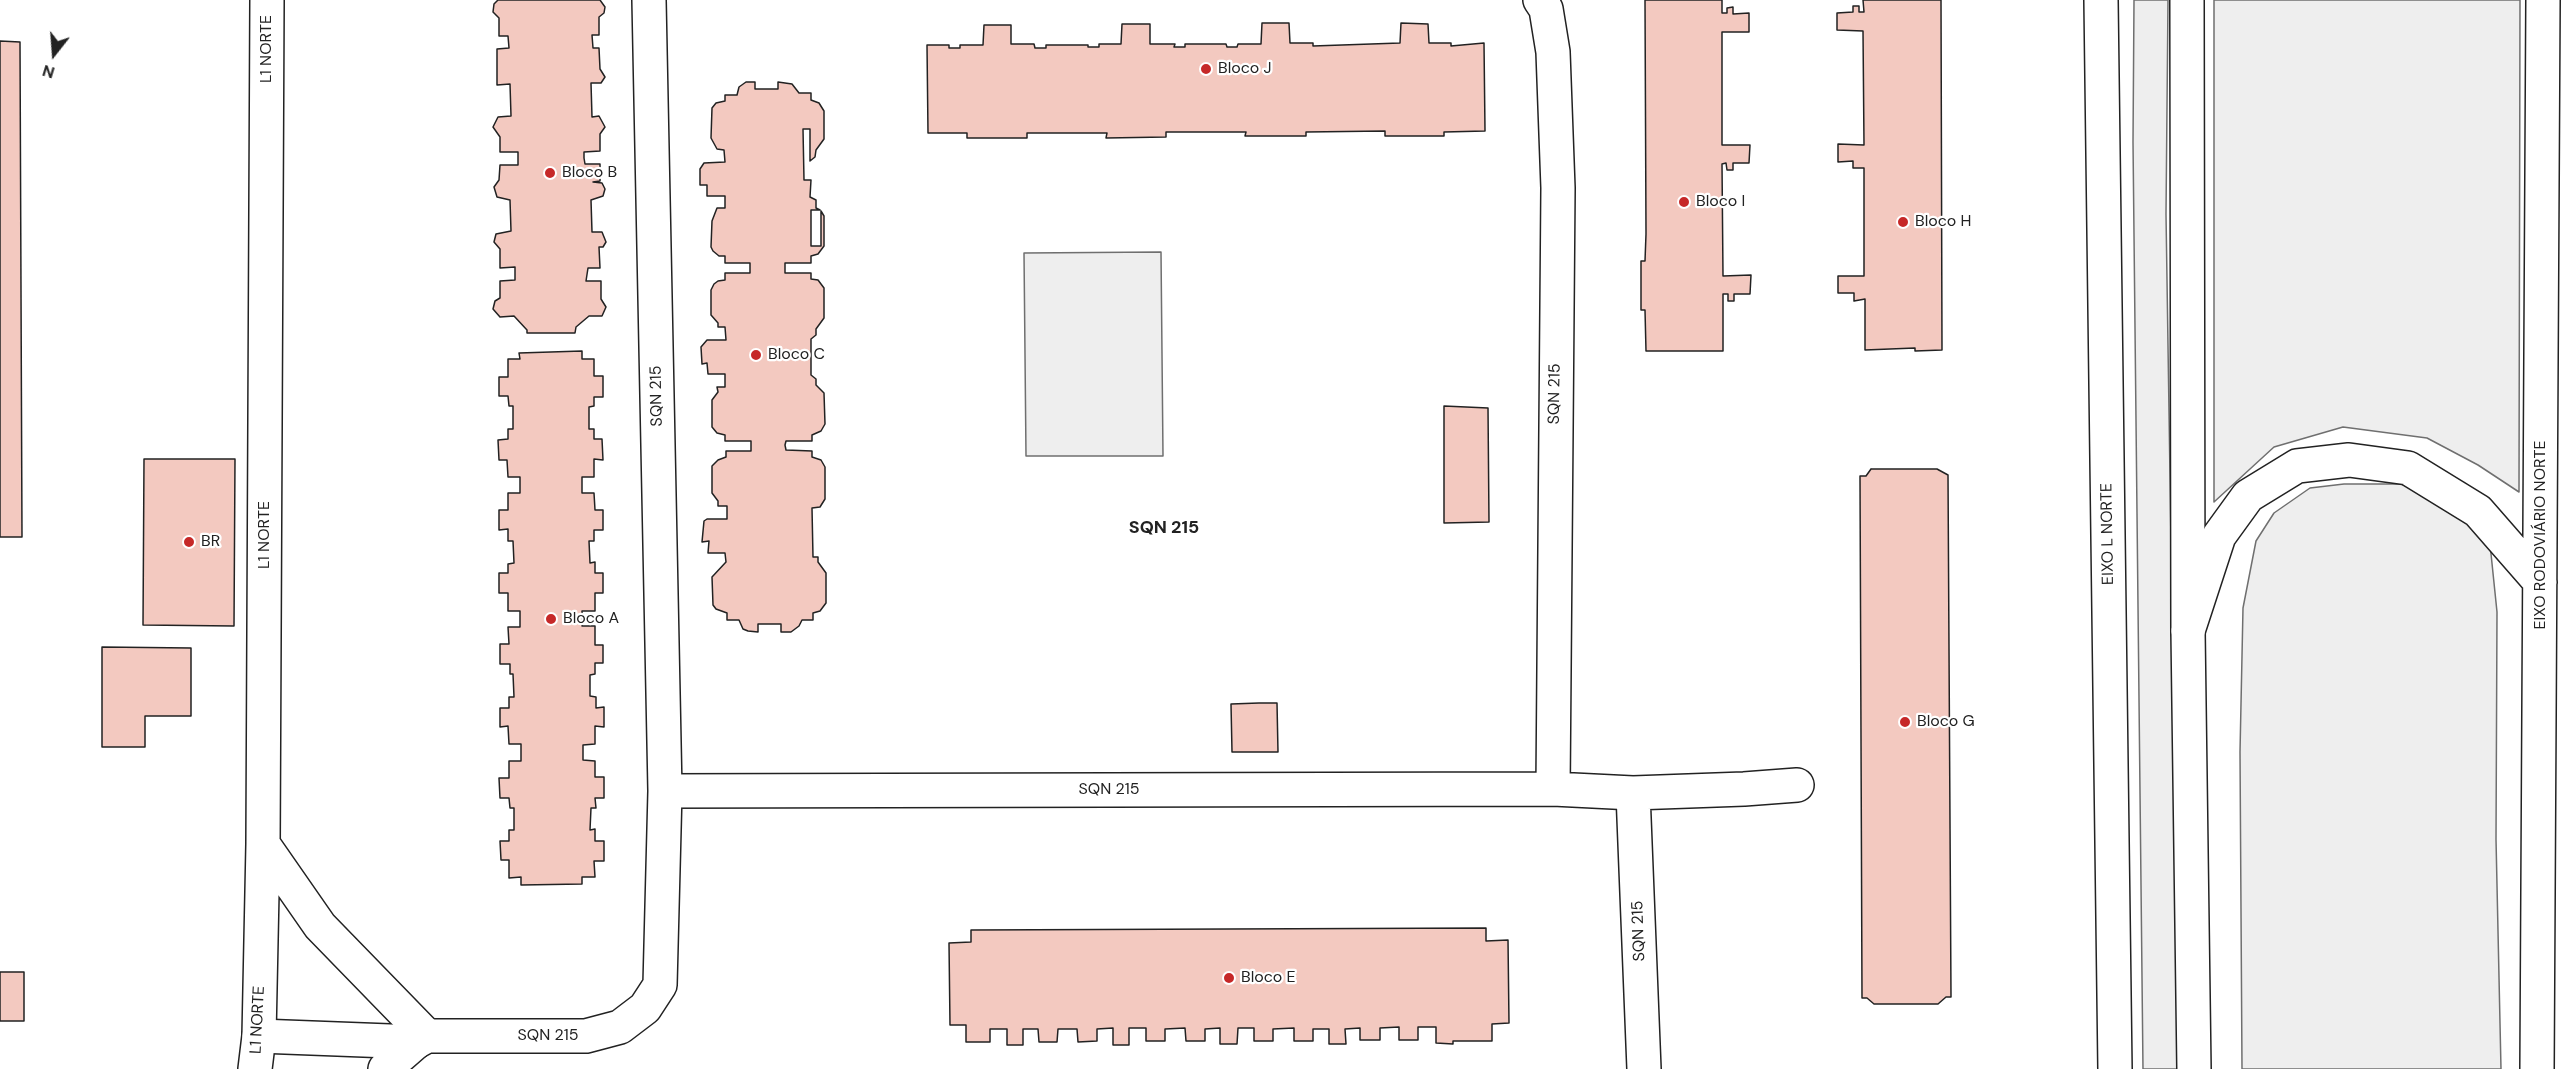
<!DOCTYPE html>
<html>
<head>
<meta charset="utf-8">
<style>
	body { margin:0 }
	#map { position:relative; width:2565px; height:1069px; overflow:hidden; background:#fff; font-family:"DM Sans",sans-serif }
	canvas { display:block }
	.north { position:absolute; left:24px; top:24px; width:60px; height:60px; -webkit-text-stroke:4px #fff; paint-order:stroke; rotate:197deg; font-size:16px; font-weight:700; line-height:24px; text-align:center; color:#222 }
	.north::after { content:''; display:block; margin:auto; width:21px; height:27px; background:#222; clip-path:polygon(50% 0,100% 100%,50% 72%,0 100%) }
</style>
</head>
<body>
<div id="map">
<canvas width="2565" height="1069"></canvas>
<div class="north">N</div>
</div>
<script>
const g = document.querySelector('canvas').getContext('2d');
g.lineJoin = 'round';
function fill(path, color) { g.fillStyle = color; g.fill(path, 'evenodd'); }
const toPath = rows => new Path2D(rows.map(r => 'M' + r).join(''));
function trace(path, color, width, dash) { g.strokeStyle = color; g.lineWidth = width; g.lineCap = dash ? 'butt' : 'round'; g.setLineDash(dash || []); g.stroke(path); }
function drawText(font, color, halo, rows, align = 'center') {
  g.font = font + ' "DM Sans",sans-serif'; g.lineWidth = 4.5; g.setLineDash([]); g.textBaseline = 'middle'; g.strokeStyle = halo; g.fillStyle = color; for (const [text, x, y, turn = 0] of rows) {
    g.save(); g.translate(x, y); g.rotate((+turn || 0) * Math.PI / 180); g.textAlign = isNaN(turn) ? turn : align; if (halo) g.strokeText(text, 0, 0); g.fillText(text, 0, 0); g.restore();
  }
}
const green = toPath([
	[2134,0,2168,0,2166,214,2179,1069,2143,1069,2133,142,2134,0],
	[2214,0,2520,0,2519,492,2478,465,2427,438,2343,427,2274,447,2214,502,2214,0],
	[1161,252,1163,456,1026,456,1024,253,1161,252],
	[2344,484,2401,484,2451,504,2490,544,2497,612,2496,839,2501,1069,2242,1069,2240,752,2243,608,2256,541,2274,513,2310,488,2344,484]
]);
fill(green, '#eee');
trace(green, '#6f6f6f', 1.5);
const building = toPath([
	[498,0,600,0,605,7,604,13,599,17,599,35,592,35,593,48,599,48,600,69,605,77,601,83,591,83,592,117,599,116,605,127,600,134,600,151,584,152,584,158,585,164,600,164,600,181,593,182,602,183,605,189,603,196,591,200,592,232,602,232,606,242,603,247,599,247,600,268,588,268,586,281,601,281,601,299,606,307,602,316,589,316,576,327,575,333,527,333,527,330,514,316,500,317,493,309,495,301,500,298,500,281,515,280,515,267,500,268,500,249,494,242,496,234,511,231,510,200,497,197,494,187,499,180,500,165,518,165,518,152,500,152,500,137,493,127,498,117,511,116,510,84,497,85,497,49,509,48,508,36,499,36,499,18,493,12,494,4,498,0],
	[1645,0,1722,0,1722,13,1727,13,1727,8,1733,7,1733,14,1749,13,1749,32,1722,32,1722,145,1750,145,1749,163,1733,163,1733,170,1727,170,1726,163,1722,164,1723,276,1751,275,1750,294,1734,294,1734,301,1728,301,1728,294,1723,294,1723,351,1646,351,1645,310,1641,310,1641,261,1645,261,1646,234,1645,0],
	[1863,0,1941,0,1942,350,1915,351,1915,348,1865,350,1865,299,1854,301,1854,293,1838,293,1838,276,1864,276,1864,168,1853,168,1853,161,1838,162,1838,144,1864,145,1863,31,1837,30,1837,13,1853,12,1853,6,1859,6,1859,12,1864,12,1863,0],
	[1262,23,1289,23,1290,43,1313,43,1313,46,1400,43,1401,23,1428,24,1429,43,1451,43,1451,46,1484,43,1485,131,1444,132,1444,136,1385,136,1385,131,1306,132,1306,136,1245,136,1246,132,1166,132,1166,137,1106,138,1107,133,1027,133,1027,138,967,138,967,133,928,133,927,45,949,45,949,48,960,48,960,45,983,45,984,25,1011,25,1011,44,1034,44,1035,48,1046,48,1046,45,1088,45,1088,47,1099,47,1099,44,1121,44,1122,24,1150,24,1150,44,1175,44,1174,47,1185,47,1185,44,1226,44,1227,47,1237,47,1238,44,1261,44,1262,23],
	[0,41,20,42,22,537,0,537,0,41],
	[746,82,755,82,755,89,778,89,778,82,792,84,799,93,811,93,811,100,819,103,824,111,824,139,816,150,815,157,810,161,810,129,803,129,804,180,811,180,810,197,816,200,816,208,820,210,811,210,811,246,821,246,821,211,824,216,824,246,818,254,811,256,811,263,785,263,785,273,811,273,811,279,818,280,824,288,824,318,816,329,816,335,811,339,811,375,816,379,816,385,824,393,825,424,821,431,812,435,812,441,786,441,785,445,786,450,812,451,812,457,821,460,825,467,825,499,820,507,812,508,813,557,818,557,818,562,826,573,826,603,820,611,813,613,813,620,802,620,799,626,791,632,781,632,781,624,758,624,758,632,748,631,743,629,739,620,727,620,727,613,716,609,713,605,712,577,726,562,725,553,708,553,709,541,702,542,704,521,707,519,727,519,727,506,718,506,718,501,712,493,712,466,718,460,726,457,726,451,751,451,751,441,725,441,725,435,717,433,712,427,712,400,718,392,717,387,725,387,725,374,708,374,707,363,702,364,701,347,707,340,726,340,725,327,718,327,718,323,711,315,711,290,714,284,718,281,725,280,725,273,750,273,750,263,725,263,725,256,719,256,713,251,711,247,712,221,717,208,725,208,725,196,707,196,707,185,700,185,700,169,704,163,725,162,724,150,717,149,711,138,712,108,716,103,725,101,725,95,737,95,739,87,746,82],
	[582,351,582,359,594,359,594,376,603,376,603,397,594,397,594,406,589,407,589,429,594,429,594,439,602,439,603,460,594,459,594,477,582,477,582,493,594,493,595,510,603,510,603,530,594,530,594,541,589,541,590,563,595,562,595,573,603,573,603,593,595,593,595,611,582,611,582,626,595,626,595,645,603,645,603,663,595,663,595,674,590,675,590,696,596,697,596,708,604,707,604,727,595,726,595,744,583,745,583,760,595,761,595,777,604,777,604,798,595,798,596,808,591,808,590,830,595,829,595,841,604,841,604,861,594,861,595,877,582,877,582,884,521,885,521,877,509,878,509,860,501,860,500,841,509,841,509,830,514,830,514,808,510,808,509,798,500,798,499,778,509,778,509,761,521,761,521,744,509,744,508,726,500,727,500,708,509,708,509,697,514,697,513,674,510,674,510,664,500,664,500,644,509,644,508,627,520,627,520,611,508,611,508,593,499,593,499,573,508,573,508,564,514,563,513,541,508,541,508,529,499,530,499,510,508,510,508,493,520,493,520,477,508,477,507,460,499,460,498,440,508,439,508,429,513,429,513,406,509,406,508,396,499,396,499,377,508,377,508,359,520,359,519,353,582,351],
	[1444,406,1488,408,1489,522,1444,523,1444,406],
	[144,459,235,459,234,626,143,625,144,459],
	[1871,469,1937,469,1948,475,1951,997,1946,997,1938,1004,1874,1004,1867,998,1862,998,1860,476,1866,476,1871,469],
	[102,647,191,648,191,716,145,716,145,747,102,747,102,647],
	[1259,703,1277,703,1278,752,1232,752,1231,704,1259,703],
	[1486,928,1486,941,1508,940,1509,1023,1492,1024,1492,1041,1453,1041,1453,1044,1436,1043,1436,1027,1418,1027,1418,1040,1399,1040,1399,1027,1380,1028,1380,1040,1360,1040,1360,1028,1345,1029,1346,1044,1329,1044,1329,1029,1313,1029,1313,1041,1294,1041,1294,1028,1273,1029,1273,1041,1254,1041,1254,1028,1238,1028,1237,1044,1220,1044,1220,1028,1205,1029,1205,1041,1186,1041,1185,1028,1165,1029,1165,1041,1146,1041,1146,1028,1129,1028,1129,1045,1113,1045,1113,1028,1097,1029,1097,1041,1078,1042,1077,1029,1058,1029,1057,1042,1039,1042,1038,1029,1023,1029,1023,1045,1007,1045,1007,1029,990,1029,990,1042,966,1042,966,1025,950,1025,949,943,971,942,971,930,1486,928],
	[0,972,24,972,24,1021,0,1021,0,972]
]);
fill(building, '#f3c9c0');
trace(building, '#222', 1.5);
const minor = toPath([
	[649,0,665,791],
	[1540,0,1546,9,1553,52,1558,188,1553,789],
	[1633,793,1644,1069],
	[259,1036,416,1042,427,1036,586,1036,620,1027,645,1008,660,985,665,791,1553,789,1633,793,1744,789,1797,785]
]);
const tertiary = toPath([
	[263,844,320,926,427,1036],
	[255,1069,259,1036,263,844,267,0],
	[385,1069,416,1042]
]);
const primary = toPath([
	[2101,0,2115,1069],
	[2187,0,2188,631,2194,1069]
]);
const trunk = toPath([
	[2188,631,2219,536,2248,496,2297,466,2349,460,2408,468,2478,511,2540,582],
	[2537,1069,2543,0]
]);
trace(minor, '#222', 36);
trace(tertiary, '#222', 36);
trace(primary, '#222', 36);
trace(trunk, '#222', 36);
trace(minor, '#fff', 33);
trace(tertiary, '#fff', 33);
trace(primary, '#fff', 33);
trace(trunk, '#fff', 33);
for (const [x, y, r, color] of [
	[1206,69,6,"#c62828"],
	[550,173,6,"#c62828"],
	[1684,202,6,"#c62828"],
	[1903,222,6,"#c62828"],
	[756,355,6,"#c62828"],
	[189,542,6,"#c62828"],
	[551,619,6,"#c62828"],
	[1905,722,6,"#c62828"],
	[1229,978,6,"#c62828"]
]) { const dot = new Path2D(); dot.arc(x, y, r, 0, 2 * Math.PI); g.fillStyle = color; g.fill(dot); trace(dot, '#fff', 2); }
drawText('16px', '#222', '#fff', [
	["L1 NORTE",267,49,-90],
	["SQN 215",1555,394,-89],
	["SQN 215",657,396,-91],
	["EIXO L NORTE",2108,534,-91],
	["L1 NORTE",265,535,-90],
	["EIXO RODOVIÁRIO NORTE",2541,535,-90],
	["SQN 215",1109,790],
	["SQN 215",1639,931,-92],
	["L1 NORTE",258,1020,-87],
	["SQN 215",548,1036]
]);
drawText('16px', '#222', '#fff', [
	["Bloco J",1218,69],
	["Bloco B",562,173],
	["Bloco I",1696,202],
	["Bloco H",1915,222],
	["Bloco C",768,355],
	["BR",201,542],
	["Bloco A",563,619],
	["Bloco G",1917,722],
	["Bloco E",1241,978]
], 'left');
drawText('bold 18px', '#222', '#fff', [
	["SQN 215",1164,528]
]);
</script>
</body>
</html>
